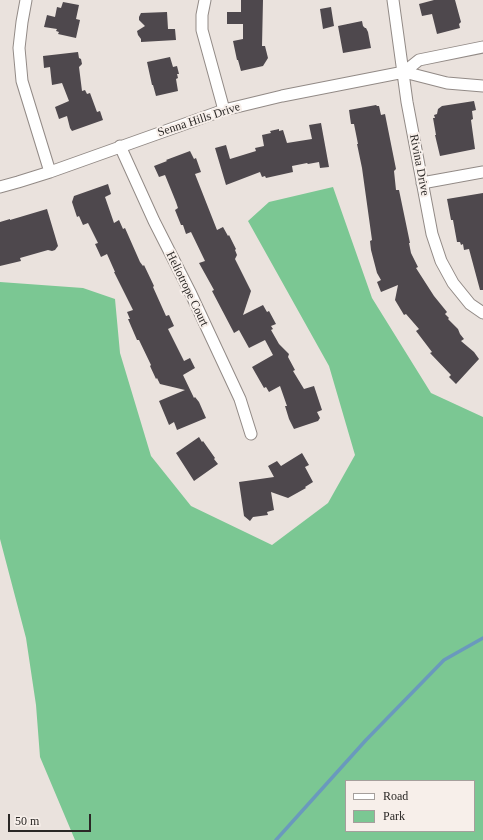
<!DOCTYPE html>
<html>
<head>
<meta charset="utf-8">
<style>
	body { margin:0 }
	#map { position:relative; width:483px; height:840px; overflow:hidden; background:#eae2dd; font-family:Georgia,serif }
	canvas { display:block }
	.legend { position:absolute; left:345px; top:780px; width:130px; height:52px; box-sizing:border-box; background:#f7efea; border:1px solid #a59f9c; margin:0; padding:5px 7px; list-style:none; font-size:12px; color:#2b2826 }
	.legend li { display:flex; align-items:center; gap:8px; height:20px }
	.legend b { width:20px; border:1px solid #a59f9c }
	.scale { position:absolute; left:8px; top:814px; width:83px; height:18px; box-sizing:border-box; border:2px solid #2b2826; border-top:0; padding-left:5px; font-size:12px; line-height:14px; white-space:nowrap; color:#2b2826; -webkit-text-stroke:3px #f7efea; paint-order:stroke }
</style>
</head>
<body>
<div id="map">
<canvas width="483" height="840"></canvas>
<ul class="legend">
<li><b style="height:5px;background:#fff"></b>Road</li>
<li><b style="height:11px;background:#7bc793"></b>Park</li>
</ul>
<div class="scale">50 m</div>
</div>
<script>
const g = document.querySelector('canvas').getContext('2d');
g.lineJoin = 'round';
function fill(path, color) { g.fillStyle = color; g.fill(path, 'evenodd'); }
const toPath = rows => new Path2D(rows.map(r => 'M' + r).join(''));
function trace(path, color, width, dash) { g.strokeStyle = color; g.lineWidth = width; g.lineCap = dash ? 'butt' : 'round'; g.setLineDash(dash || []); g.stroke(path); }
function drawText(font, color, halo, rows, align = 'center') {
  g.font = font + ' Georgia,serif'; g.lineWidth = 4; g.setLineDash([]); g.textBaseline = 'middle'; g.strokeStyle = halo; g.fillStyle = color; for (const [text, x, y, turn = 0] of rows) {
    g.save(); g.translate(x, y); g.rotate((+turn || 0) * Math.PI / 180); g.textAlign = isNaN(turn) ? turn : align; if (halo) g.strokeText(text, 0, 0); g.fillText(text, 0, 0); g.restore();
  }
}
fill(toPath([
	[333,187,372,298,431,393,483,417,483,840,75,840,40,757,36,705,26,638,0,539,0,282,83,288,115,299,120,353,151,456,191,506,272,545,328,503,355,455,329,366,248,221,269,202],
	[346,781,474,781,474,831,346,831]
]), '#7bc793');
trace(toPath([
	[276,840,366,740,444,660,483,638]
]), '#6a99bd', 3.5);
fill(toPath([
	[241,0,263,0,262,46,265,46,268,58,263,66,241,71,238,60,237,60,233,41,243,39,243,24,227,24,227,12,241,12],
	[434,0,455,0,461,22,459,24,460,28,437,34,432,14,422,16,419,4],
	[63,2,79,5,76,19,80,20,76,38,58,34,59,32,56,31,57,29,44,27,47,15,55,17,57,7,61,8],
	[331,7,334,26,323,29,320,9],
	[167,12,168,29,175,29,176,40,141,42,141,39,138,35,137,31,145,26,139,20,139,17,141,13],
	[362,21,363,26,365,28,366,28,368,32,371,48,343,53,338,26],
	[78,52,79,58,81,59,82,64,79,67,82,91,85,90,87,94,90,93,97,112,100,111,103,120,72,131,70,128,67,116,59,119,55,107,69,101,62,83,52,85,50,67,44,68,43,56],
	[170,57,173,67,177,66,179,74,177,74,178,78,176,79,178,91,156,96,153,85,152,85,147,62],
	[474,101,476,110,472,111,473,119,471,120,475,149,440,156,435,135,436,135,433,118,435,118,434,115,437,114,438,109,442,106],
	[376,105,377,106,379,106,381,115,385,114,396,169,394,171,396,190,399,190,410,243,409,243,411,253,418,267,416,268,434,296,447,312,445,314,449,318,448,319,458,329,460,334,464,339,461,341,474,352,479,359,456,384,449,377,451,375,430,353,432,352,416,331,419,329,406,314,404,315,395,300,398,285,381,292,377,282,381,280,377,273,371,250,370,241,372,240,362,168,357,144,358,144,354,124,351,124,349,110],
	[321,123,329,167,320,168,319,162,308,164,307,163,292,166,293,172,266,178,265,176,262,177,260,172,226,185,215,148,226,145,230,159,256,151,255,148,264,146,262,135,271,133,270,131,279,129,279,131,283,130,287,143,312,139,309,125],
	[190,151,194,159,196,158,201,172,195,174,217,230,223,227,228,236,229,235,236,249,235,250,237,255,235,259,251,291,243,315,263,305,267,312,269,311,276,324,271,326,273,329,271,330,279,344,289,354,288,357,295,370,293,371,304,389,314,386,322,410,317,412,320,418,318,421,294,429,289,419,285,406,287,406,280,386,269,392,266,387,264,388,252,367,273,355,265,340,249,348,239,330,234,333,233,331,212,291,214,290,199,263,205,261,191,232,186,234,183,225,181,225,175,210,178,208,176,202,165,175,159,177,154,166,167,161,166,160],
	[108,184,111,194,105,197,114,223,119,220,123,229,125,228,140,262,143,266,144,265,154,286,153,287,166,316,169,315,174,326,168,329,184,361,190,358,195,368,183,375,194,398,195,397,199,402,206,418,177,430,174,422,169,425,159,401,185,390,160,384,157,378,156,379,150,366,151,365,139,340,137,340,128,319,130,319,127,312,133,310,114,272,115,272,107,254,101,257,95,244,98,243,88,223,83,225,79,216,77,217,72,202,74,196],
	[483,193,483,290,480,290,469,249,464,250,463,244,461,245,460,242,457,242,453,220,451,220,447,199],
	[47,209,58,246,55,250,52,251,48,250,20,258,21,261,0,266,0,222,10,219,10,220],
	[199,437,202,442,203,441,215,458,214,459,218,464,194,481,176,453],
	[302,453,309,465,305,467,313,482,305,487,306,488,288,498,271,492,274,510,267,512,268,515,253,517,250,521,244,516,239,482,274,477,268,466,277,461,281,466]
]), '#4e484d');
const minor = toPath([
	[26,0,22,22,19,48,22,81,50,172],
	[205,0,202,15,202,30,224,110],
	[393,0,407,102,432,234,441,261,453,283,470,304,483,313],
	[404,72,419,60,483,47],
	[120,146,154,221,191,294,240,399,251,434],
	[422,183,483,172],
	[0,187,18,182,50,172,224,110,282,96,404,72,447,83,483,86]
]);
trace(minor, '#928a86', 13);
trace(minor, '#fff', 11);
drawText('12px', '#2b2826', '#f7efea', [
	["Senna Hills Drive",199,120,-18],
	["Rivina Drive",419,165,79],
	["Heliotrope Court",187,289,64]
]);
</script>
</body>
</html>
